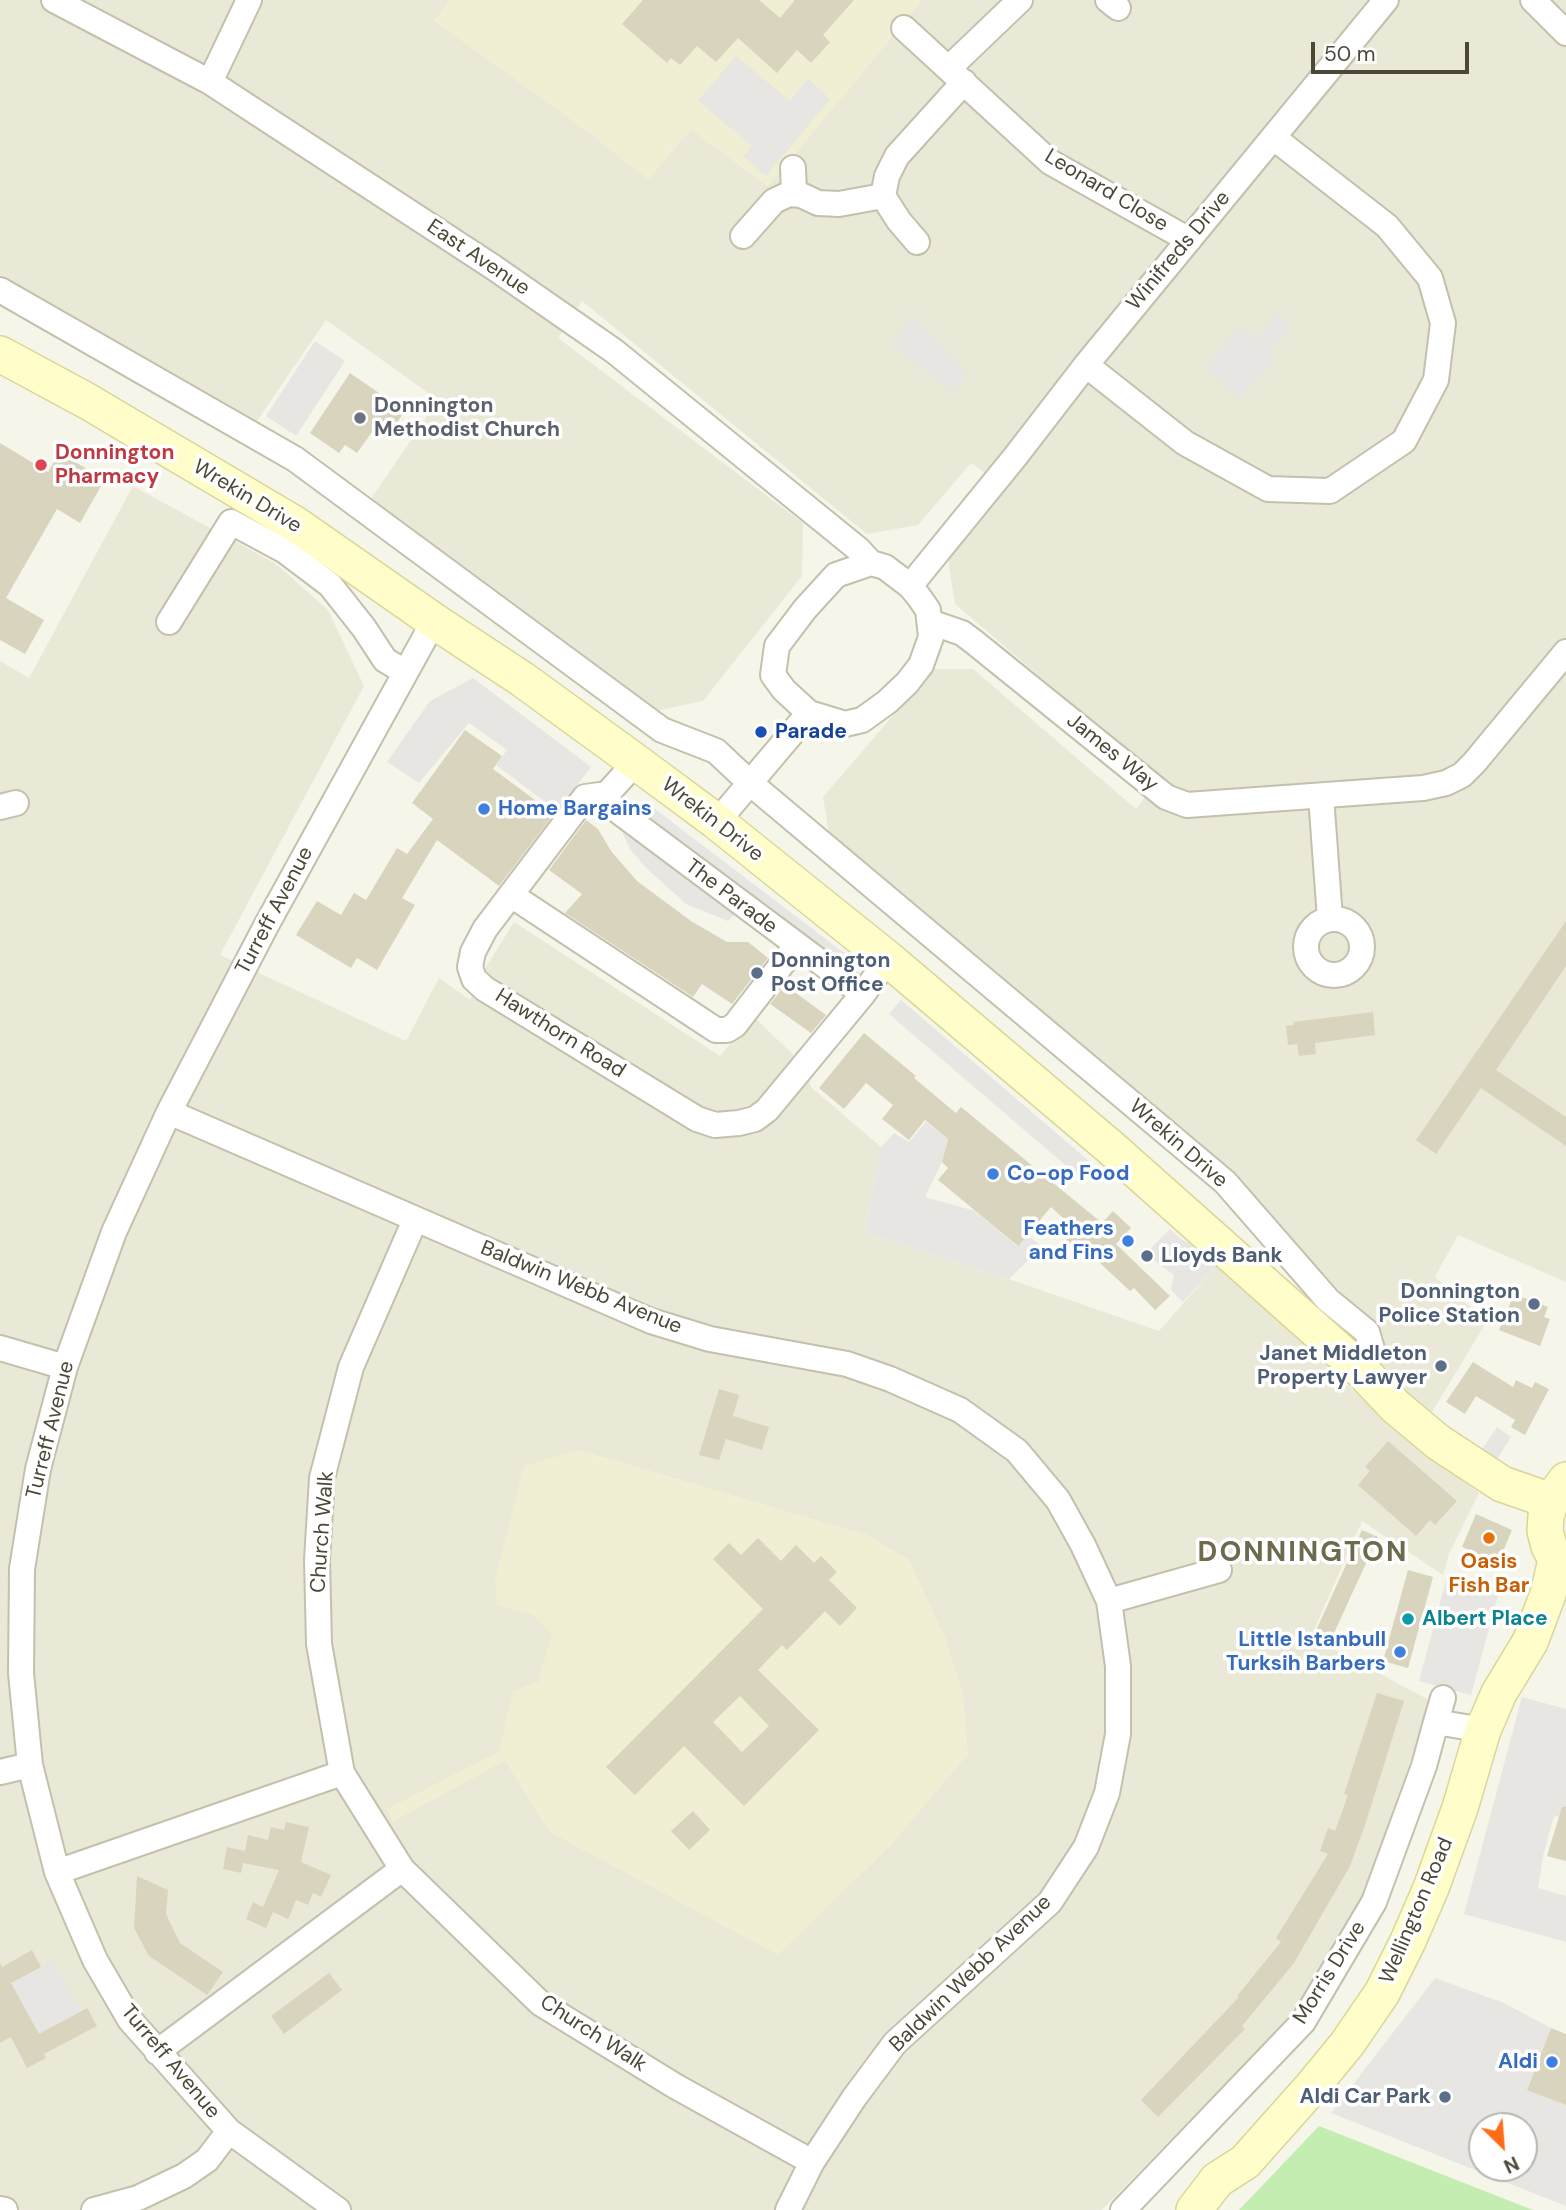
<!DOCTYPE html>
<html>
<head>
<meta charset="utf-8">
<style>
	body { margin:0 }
	#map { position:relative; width:1566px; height:2210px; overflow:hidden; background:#f6f5ea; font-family:"DM Sans",sans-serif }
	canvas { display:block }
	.north { position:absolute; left:1468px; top:2112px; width:70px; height:70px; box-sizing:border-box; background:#fff; border:2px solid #b7b6af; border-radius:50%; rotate:155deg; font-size:19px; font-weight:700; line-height:28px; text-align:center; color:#4b4837 }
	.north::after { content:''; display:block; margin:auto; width:24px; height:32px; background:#ff6d18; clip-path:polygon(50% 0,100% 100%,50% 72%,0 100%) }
	.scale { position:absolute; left:1311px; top:42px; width:158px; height:32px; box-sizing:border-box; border:4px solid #4b4837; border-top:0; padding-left:9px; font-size:21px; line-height:24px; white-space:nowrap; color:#4b4837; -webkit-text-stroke:5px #fff; paint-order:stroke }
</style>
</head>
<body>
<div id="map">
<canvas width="1566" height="2210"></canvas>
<div class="north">N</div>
<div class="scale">50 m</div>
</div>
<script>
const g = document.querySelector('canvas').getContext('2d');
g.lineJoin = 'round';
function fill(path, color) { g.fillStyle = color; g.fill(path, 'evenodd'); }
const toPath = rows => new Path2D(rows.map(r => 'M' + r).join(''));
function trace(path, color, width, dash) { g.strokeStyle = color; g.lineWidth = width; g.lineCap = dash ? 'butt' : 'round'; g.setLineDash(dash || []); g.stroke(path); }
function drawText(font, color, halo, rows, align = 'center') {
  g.font = font + ' "DM Sans",sans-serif'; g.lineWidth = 7; g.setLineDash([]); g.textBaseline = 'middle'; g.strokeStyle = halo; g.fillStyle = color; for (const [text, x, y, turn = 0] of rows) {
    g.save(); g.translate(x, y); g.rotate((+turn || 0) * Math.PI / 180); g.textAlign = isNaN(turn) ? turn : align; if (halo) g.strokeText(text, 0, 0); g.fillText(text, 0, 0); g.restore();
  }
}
fill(toPath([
	[0,0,450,0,435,21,582,127,648,179,691,129,768,186,922,0,1566,0,1566,1282,1458,1235,1435,1277,1487,1321,1429,1417,1376,1371,1384,1337,1234,1180,829,834,823,797,933,669,973,669,1136,809,1159,778,955,604,948,559,1003,486,971,463,918,525,867,534,582,301,558,338,803,523,802,576,703,701,651,712,369,502,438,400,326,320,257,421,0,275],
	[133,486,276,564,328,610,364,686,220,955,406,1041,439,978,470,1000,483,972,514,922,720,1056,753,1016,805,1066,811,1087,881,1147,865,1233,1009,1279,1159,1331,1218,1264,1380,1415,1479,1493,1449,1554,1443,1575,1362,1521,1311,1637,1429,1700,1427,1714,1364,1895,1293,2013,1102,2210,0,2210,0,661,29,678],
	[578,1450,866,1535,909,1560,550,1832,505,1760,393,1821,388,1809,499,1752,538,1683,553,1634,534,1615]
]), '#eae9d8');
fill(toPath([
	[450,0,922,0,769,186,691,129,648,179,582,127,434,21],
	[578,1450,866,1535,909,1560,945,1637,963,1694,968,1754,892,1844,778,1955,550,1832,505,1760,393,1821,387,1809,499,1752,513,1691,538,1682,552,1634,534,1615,497,1605,495,1581,524,1466]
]), '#f0eed3');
fill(toPath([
	[1319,2126,1533,2210,1239,2210]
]), '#c4edb1');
fill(toPath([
	[736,56,790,101,808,79,830,99,766,176,743,157,752,146,698,101],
	[1277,314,1291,327,1268,352,1276,360,1240,399,1204,367,1240,327,1255,339],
	[912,316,967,373,953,392,890,344],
	[315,341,345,361,296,436,266,416],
	[473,678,591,767,557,811,496,765,507,750,469,723,419,783,387,762,430,701],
	[651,806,856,962,846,974,746,901,728,921,686,904,644,866,630,849,623,834,632,810],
	[901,1000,1090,1162,1078,1176,889,1014],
	[926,1122,948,1139,942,1162,925,1197,975,1211,1017,1246,1027,1235,1042,1247,1009,1279,865,1233,881,1147,894,1133,909,1142],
	[1170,1229,1181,1239,1203,1250,1218,1264,1183,1302,1171,1290,1174,1275,1145,1254],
	[1497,1427,1511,1437,1496,1461,1481,1451],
	[1448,1573,1500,1588,1471,1695,1419,1681],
	[1522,1697,1566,1709,1566,1818,1554,1816,1543,1856,1538,1888,1566,1896,1566,1942,1464,1914],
	[53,1961,81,2011,39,2034,11,1983],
	[1435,1978,1504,2003,1551,2028,1527,2089,1566,2105,1566,2206,1331,2113],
	[1482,2126,1524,2126,1524,2168,1482,2168]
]), '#e7e6e2');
fill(toPath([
	[643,0,759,0,780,18,795,0,854,0,823,35,830,42,811,63,797,50,777,73,738,38,716,62,697,46,680,65,671,58,667,63,622,24],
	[350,373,405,411,392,430,385,426,378,436,372,432,357,453,345,445,339,453,310,433],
	[0,443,48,472,59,453,105,479,80,523,57,509,6,598,44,620,25,654,0,640],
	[465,730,502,756,493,769,554,814,499,886,437,840,402,898,415,905,377,970,357,958,351,968,296,935,317,901,341,915,354,893,366,900,397,848,407,854,433,819,412,803],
	[586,820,598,829,611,851,637,881,691,921,727,942,748,942,768,958,732,1004,702,984,693,997,565,913,582,894,549,870],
	[1566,921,1566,966,1496,1070,1566,1117,1566,1146,1481,1088,1436,1154,1416,1140],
	[785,985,826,1015,811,1033,770,1004],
	[1373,1012,1375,1035,1315,1043,1316,1054,1299,1056,1297,1044,1288,1045,1286,1026,1294,1025,1293,1022],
	[864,1033,916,1076,914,1078,956,1113,961,1107,1102,1223,1113,1211,1131,1228,1116,1244,1170,1296,1155,1310,1134,1288,1130,1291,1084,1248,1079,1252,1066,1240,1076,1230,1051,1207,1018,1246,938,1180,948,1168,942,1162,948,1139,925,1120,909,1140,882,1119,893,1105,866,1083,844,1109,819,1088],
	[1514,1294,1548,1307,1544,1317,1550,1319,1540,1346,1499,1330],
	[1473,1362,1513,1387,1516,1380,1532,1388,1535,1382,1549,1389,1525,1435,1511,1427,1515,1420,1476,1396,1465,1414,1446,1402],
	[719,1389,739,1395,733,1416,769,1427,762,1450,726,1439,719,1460,699,1455],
	[1388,1441,1457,1501,1435,1525,1430,1520,1416,1536,1358,1485,1370,1471,1365,1467],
	[1476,1514,1512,1530,1498,1563,1462,1547],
	[1362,1530,1378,1537,1329,1644,1313,1637],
	[758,1538,781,1561,796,1545,814,1563,821,1556,837,1572,829,1580,857,1608,840,1626,825,1611,787,1650,782,1645,758,1670,819,1730,744,1806,684,1746,635,1795,606,1767,763,1609,713,1559,729,1543,741,1555],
	[740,1696,769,1726,742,1752,713,1722],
	[1408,1570,1433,1577,1408,1668,1383,1661],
	[1377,1693,1404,1701,1366,1822,1350,1866,1294,1963,1242,2026,1245,2029,1158,2117,1141,2100,1239,1997,1237,1996,1281,1942,1276,1938,1328,1854,1320,1851,1328,1828,1335,1831,1348,1795,1344,1794],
	[1562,1807,1566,1807,1566,1861,1547,1856],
	[693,1811,710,1830,689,1850,671,1831],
	[286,1822,309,1827,301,1862,331,1875,321,1897,313,1893,308,1905,296,1900,288,1919,273,1912,266,1928,246,1919,253,1902,263,1907,279,1870,243,1863,241,1873,223,1869,227,1847,245,1851,248,1835,268,1840,271,1827,284,1830],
	[137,1876,168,1890,166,1914,180,1943,223,1972,207,1995,149,1956,134,1928],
	[32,1950,41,1967,11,1983,39,2034,87,2008,97,2026,44,2054,46,2058,27,2068,11,2037,0,2043,0,1963,2,1967],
	[329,1973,342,1990,284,2034,271,2016],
	[1551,2028,1566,2034,1566,2105,1527,2090]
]), '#d9d4be');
const street = toPath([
	[54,0,210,82,493,267,614,351,858,549,871,563],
	[1108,0,1118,8],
	[1533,0,1566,33],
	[904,28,1050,162,1189,240],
	[949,68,1020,0],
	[210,82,249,0],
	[793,168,794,194],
	[743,236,774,201,789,194,801,195,818,203,839,204,883,196],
	[917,242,899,221,883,196,887,176,897,156,964,82],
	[0,290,295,459,662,730,716,751,750,783,1225,1182,1328,1300,1367,1332,1372,1349,1362,1371],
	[1086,365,1185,443,1268,489,1330,491,1404,441,1436,380,1443,323,1430,278,1387,226,1274,138],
	[871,563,885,567,910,586,919,597,928,610,931,637,921,665,907,683,887,702,862,720,845,724,809,713,784,690,773,675,777,646,805,609,836,575,871,563],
	[910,586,1015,457,1086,365,1386,0],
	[169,622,231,522,285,551,330,585,364,628,385,660,405,672],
	[930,622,962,633,974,642,1166,797,1187,805,1423,788,1446,783,1462,775,1474,763,1566,652],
	[636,762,607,794,585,797,485,929,473,952,470,967,474,979,485,989,697,1119,715,1125,739,1123,755,1119,767,1110,863,994],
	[607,794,610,805,863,994,888,959],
	[1321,796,1330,919],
	[0,807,16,803],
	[717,822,809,713],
	[511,895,716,1030,727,1030,735,1025,796,946],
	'1306 947a28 28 0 1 1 56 0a28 28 0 1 1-56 0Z',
	[169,1112,651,1321,710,1339,847,1364,890,1379,960,1410,1017,1451,1058,1500,1083,1545,1109,1601,1118,1666,1118,1734,1107,1793,1086,1847,1050,1902,895,2043,854,2098,812,2162,788,2210],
	[0,1348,65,1367],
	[1109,1601,1219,1570],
	[1436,1722,1443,1698],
	[0,1772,30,1765],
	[402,1869,540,2003,675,2086,812,2162],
	[57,1872,342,1773,319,1644,317,1560,322,1478,351,1367,415,1220],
	[157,2052,402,1869,342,1773],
	[0,2209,5,2210],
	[94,2210,138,2198,184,2176,207,2160,229,2131],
	[338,2210,229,2131,130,2020,95,1960,57,1872,30,1765,21,1673,22,1569,38,1469,65,1367,114,1232,169,1112,267,924,434,621],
	[1123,2210,1303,2022,1374,1902,1424,1766,1436,1722,1483,1730]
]);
const secondary = toPath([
	[0,354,87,401,295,524,434,621,522,679,636,762,717,822,888,959,1110,1147,1362,1371,1395,1406,1438,1442,1502,1484,1551,1501],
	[1566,1480,1551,1501,1546,1516,1545,1531,1549,1546,1556,1560,1566,1571],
	[1194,2210,1217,2180,1245,2162,1310,2089,1347,2044,1382,1993,1408,1941,1431,1888,1460,1808,1483,1730,1499,1693,1530,1642,1548,1594,1556,1560]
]);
trace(street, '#c3c0ac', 28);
trace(secondary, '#d9d697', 38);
trace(street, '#fff', 24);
trace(secondary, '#fffecb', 35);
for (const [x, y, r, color] of [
	[360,418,7,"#6b7280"],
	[41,465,7,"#e0444e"],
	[761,732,7,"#1a4fb4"],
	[484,809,7,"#3f7fe0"],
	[757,973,7,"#5c6f8a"],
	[993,1174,7,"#3f7fe0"],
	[1128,1241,7,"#3f7fe0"],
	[1147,1256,7,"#5c6f8a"],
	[1534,1304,7,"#5c6f8a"],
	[1441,1366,7,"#5c6f8a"],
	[1489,1538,7,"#e8710a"],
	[1408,1619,7,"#0f9aa8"],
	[1400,1652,7,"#3f7fe0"],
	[1552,2062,7,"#3f7fe0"],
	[1445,2097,7,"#5c6f8a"]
]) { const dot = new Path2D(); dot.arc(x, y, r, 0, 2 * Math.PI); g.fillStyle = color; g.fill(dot); trace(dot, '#fff', 2.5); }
drawText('21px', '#4b4837', '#fff', [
	["Leonard Close",1106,191,31],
	["Winifreds Drive",1179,251,-50],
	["East Avenue",478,258,34],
	["Wrekin Drive",247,497,31],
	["James Way",1112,753,39],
	["Wrekin Drive",712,820,38],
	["The Parade",731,897,37],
	["Turreff Avenue",275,911,-62],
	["Hawthorn Road",560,1034,32],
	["Wrekin Drive",1178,1144,41],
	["Baldwin Webb Avenue",581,1288,22],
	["Turreff Avenue",51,1430,-76],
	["Church Walk",323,1532,-86],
	["Wellington Road",1417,1911,-67],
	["Morris Drive",1330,1973,-58],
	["Baldwin Webb Avenue",971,1974,-44],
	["Church Walk",593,2034,33],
	["Turreff Avenue",170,2062,50]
]);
drawText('bold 21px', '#5b616d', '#fff', [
	["Donnington",374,406],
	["Methodist Church",374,430]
], 'left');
drawText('bold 21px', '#be3a42', '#fff', [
	["Donnington",55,453],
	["Pharmacy",55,477]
], 'left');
drawText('bold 21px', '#164399', '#fff', [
	["Parade",775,732]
], 'left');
drawText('bold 21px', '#366cbe', '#fff', [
	["Home Bargains",498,809,"left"],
	["Co-op Food",1007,1174,"left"],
	["Feathers",1114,1229],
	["and Fins",1114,1253],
	["Little Istanbull",1386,1640],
	["Turksih Barbers",1386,1664],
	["Aldi",1538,2062]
], 'right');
drawText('bold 21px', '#4e5e75', '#fff', [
	["Donnington",771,961,"left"],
	["Post Office",771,985,"left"],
	["Lloyds Bank",1161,1256,"left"],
	["Donnington",1520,1292],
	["Police Station",1520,1316],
	["Janet Middleton",1427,1354],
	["Property Lawyer",1427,1378],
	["Aldi Car Park",1431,2097]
], 'right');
drawText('bold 21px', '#c56008', '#fff', [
	["Oasis",1489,1562],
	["Fish Bar",1489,1586]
]);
drawText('bold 21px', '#0d838f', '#fff', [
	["Albert Place",1422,1619]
], 'left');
g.letterSpacing = '2px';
drawText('bold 28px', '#6f694e', '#fff', [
	["DONNINGTON",1303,1554]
]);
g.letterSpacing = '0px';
</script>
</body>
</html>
